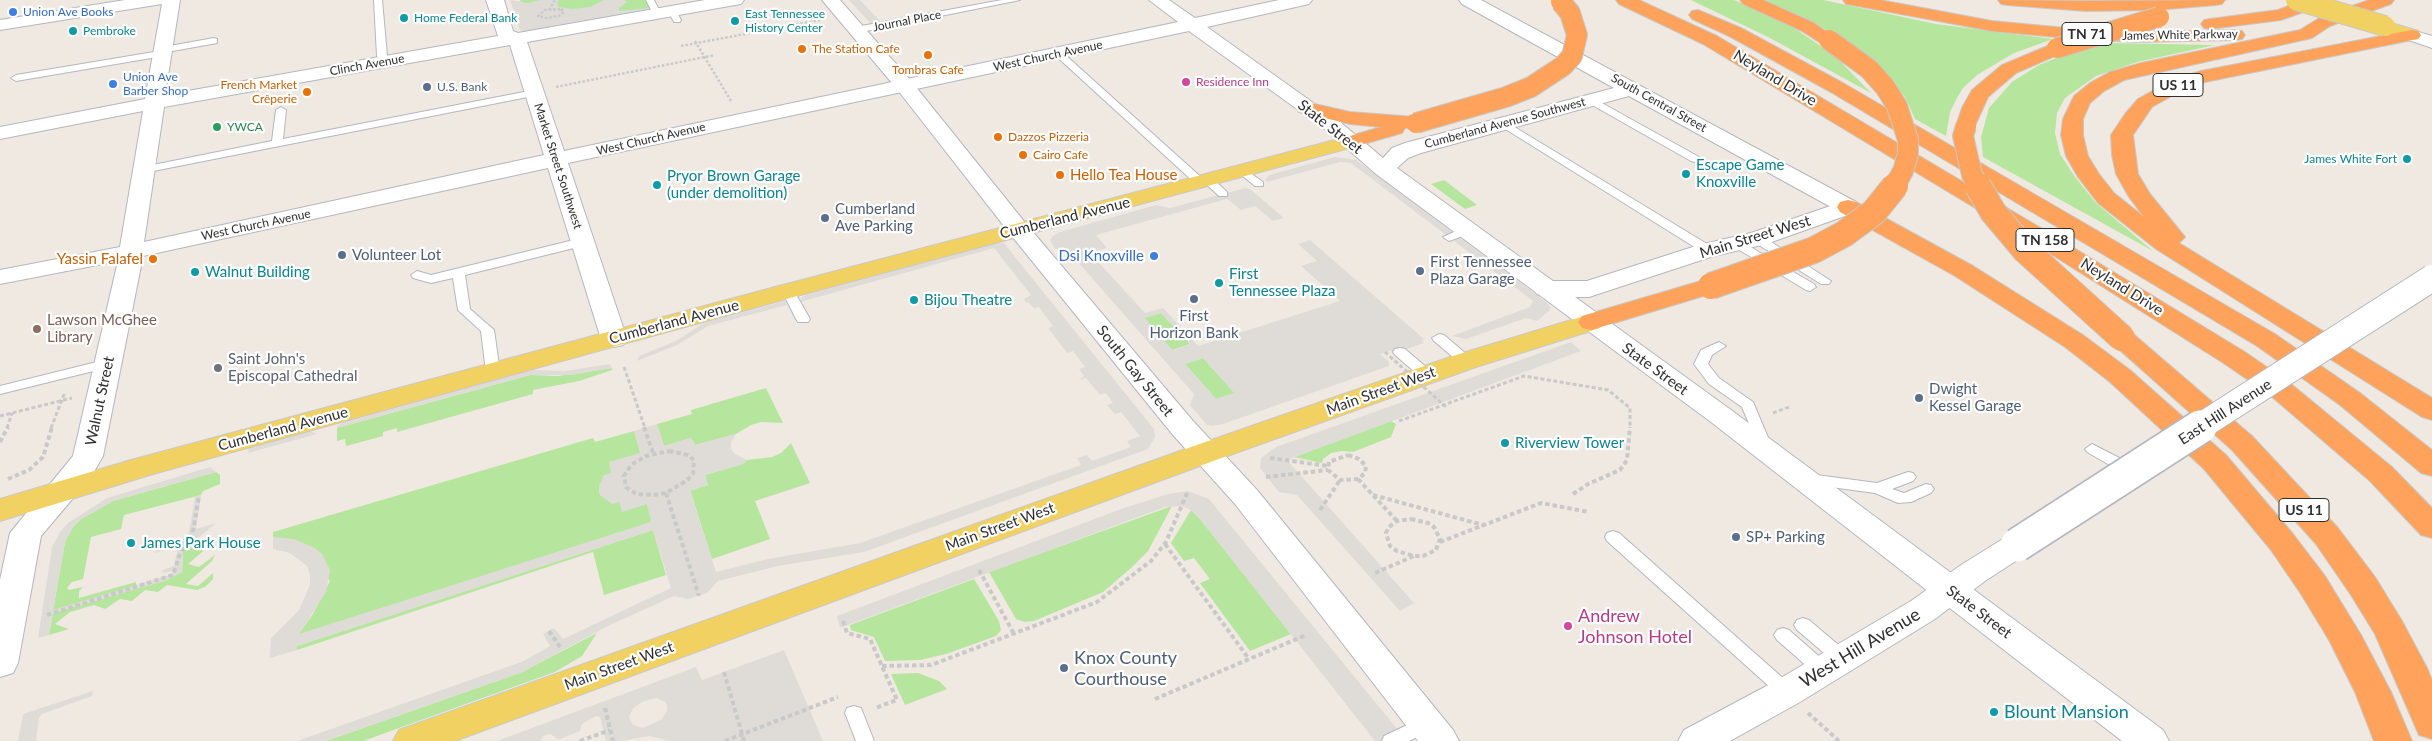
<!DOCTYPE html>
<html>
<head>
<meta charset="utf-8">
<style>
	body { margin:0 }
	canvas { display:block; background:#efe9e1 }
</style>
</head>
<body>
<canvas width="2432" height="741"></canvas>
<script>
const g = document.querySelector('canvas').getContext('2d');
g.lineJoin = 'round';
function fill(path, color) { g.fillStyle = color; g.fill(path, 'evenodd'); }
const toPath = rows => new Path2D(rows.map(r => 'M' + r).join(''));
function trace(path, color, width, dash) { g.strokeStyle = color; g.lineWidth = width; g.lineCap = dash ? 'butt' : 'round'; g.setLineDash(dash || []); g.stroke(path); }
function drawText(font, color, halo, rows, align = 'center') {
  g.font = font + ' Lato,sans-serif'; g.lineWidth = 4.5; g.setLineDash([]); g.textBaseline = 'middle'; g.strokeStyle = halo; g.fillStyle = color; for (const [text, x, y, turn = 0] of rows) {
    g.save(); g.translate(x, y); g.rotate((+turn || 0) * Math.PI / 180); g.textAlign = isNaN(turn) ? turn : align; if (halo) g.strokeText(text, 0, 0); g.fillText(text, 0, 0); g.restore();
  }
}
fill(toPath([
	[520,0,645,0,650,8,529,29],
	[1691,0,1734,0,1790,25,1835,56,1871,93,1770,38],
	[1763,0,1823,0,1936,24,2053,39,2014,53,1977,75,1963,88,1957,98,1950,112,1946,136,1915,119,1905,97,1888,78,1843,40,1821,27],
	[2106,43,2215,45,2137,62,2096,76,2065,98,2057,113,2055,133,2060,154,2075,177,2096,203,2153,251,1983,157,1981,137,1989,108,2012,82,2039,65,2064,55],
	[1444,180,1477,205,1465,209,1431,184],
	[1161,313,1190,344,1172,350,1144,318],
	[1203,358,1235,393,1216,399,1185,364],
	[612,368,612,370,579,381,533,390,533,394,397,432,397,428,383,432,383,436,346,446,345,439,337,441,337,428,530,375,558,376],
	[766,388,783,423,761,422,751,425,736,434,695,445,691,438,664,446,657,424,692,414,691,410],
	[1391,421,1396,424,1391,437,1353,452,1342,451,1331,453,1323,459,1322,463,1294,457],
	[634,431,641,453,604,477,599,490,600,495,619,502,647,504,652,522,298,635,313,614,330,581,273,537,273,532,593,438,595,442],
	[791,443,810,483,755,501,770,539,712,559,690,490,708,485,705,475,743,464,747,460,772,457,781,453],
	[216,472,220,475,220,484,203,491,201,495,124,515,121,529,91,537,83,579,72,582,67,588,69,590,83,587,79,591,79,598,136,582,136,586,53,611,65,542,73,527,81,519,113,501],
	[1172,506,1148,551,1131,568,1103,592,1034,621,1025,622,1016,619,989,572],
	[1191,510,1200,519,1291,634,1250,651,1200,583,1210,579,1194,558,1184,561,1171,543],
	[653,530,666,575,604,595,593,552,297,650,297,646],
	[214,539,215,541,188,564,199,567,215,555,212,561,186,584,198,586,213,573,213,579,205,587,197,590,167,585,158,592,145,590,132,601,120,599,105,609,94,605,70,612,55,624,69,629,49,635,53,613,167,580,182,572,183,551,188,547,201,549],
	[974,579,999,621,1001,630,996,636,946,654,920,660,885,661,874,637,851,630,850,625],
	[597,633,582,656,555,672,363,741,326,741,520,673],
	[918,673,939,681,947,689,905,705,891,674]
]), '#b6e59e');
fill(toPath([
	[510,0,528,3,540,0,559,0,557,4,559,7,572,9,590,7,604,0,625,0,627,2,619,8,619,11,650,8,651,11,526,32,520,30],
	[849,0,860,0,882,23,872,25],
	[1335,157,1356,160,1546,302,1551,308,1549,311,1537,321,1526,318,1466,339,1452,336,1530,307,1533,301,1351,163,1340,162,1267,182,1265,180,1269,175],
	[1245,188,1250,189,1284,218,1273,221,1255,206,1241,210,1227,199,1096,235,1107,248,1090,253,1145,313,1163,308,1198,346,1340,301,1301,266,1317,261,1298,244,1310,240,1424,339,1422,341,1424,343,1395,353,1390,351,1380,354,1389,362,1389,366,1223,424,1211,426,1206,424,1190,405,1194,394,1069,252,1055,249,1050,240,1053,236,1060,232,1156,205,1170,208],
	[1161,313,1190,344,1189,345,1172,350,1145,318],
	[1203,358,1234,393,1216,399,1185,364],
	[997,243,1004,243,1011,252,1154,429,1155,437,1148,449,864,552,778,566,718,581,707,593,688,599,674,596,608,626,520,673,325,741,297,741,524,661,550,646,543,634,554,628,563,639,671,588,653,530,297,646,297,650,270,658,271,638,299,610,310,585,310,575,307,566,290,553,273,549,273,537,294,539,315,548,322,554,330,570,326,592,299,634,651,522,647,504,622,512,619,502,612,504,600,495,599,486,604,475,611,473,609,462,640,453,634,431,657,424,664,446,691,438,695,445,736,434,731,442,731,449,735,454,747,460,743,464,705,475,708,485,690,491,716,572,768,559,860,543,1081,465,1077,458,1087,455,1092,461,1131,447,1127,441,1140,436,1121,412,1115,414,1107,405,1113,403,1106,393,1100,395,1086,378,1079,380,1084,376,1079,369,1085,367,1073,351,1067,353,1048,328,1053,326,1039,307,1034,308,1028,302,1026,303,1024,299,1031,295,994,248,800,302,802,297,806,295],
	[785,301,787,305,708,326,677,345,637,361,639,356,676,341,704,323],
	[1571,342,1581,351,1287,460,1414,603,1400,611,1297,495,1279,492,1260,468,1261,458,1276,447],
	[610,364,612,368,572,375,530,375,337,428,337,426,342,423,532,370,565,371],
	[310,431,317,434,248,453,249,448],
	[210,467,216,472,113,501,81,519,73,527,65,542,53,610,173,574,173,571,162,573,163,570,174,566,178,547,154,553,156,547,188,538,195,497,201,495,196,529,216,523,183,551,182,572,167,580,53,613,49,635,38,638,52,547,60,532,68,523,107,498],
	[1188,491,1209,499,1407,741,1375,741,1200,519,1191,510,1182,506,1165,507,840,628,837,616,1121,509,1168,494],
	[784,650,823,741,670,741,650,736,621,741,606,741,600,717,596,716,582,724,580,731,558,740,551,734,545,735,540,741,497,741,696,667,702,680],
	[657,698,665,702,667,706,667,711,661,720,643,728,633,725,629,717,633,708,644,701],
	[93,691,92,696,42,714,39,718,36,741,18,741,23,714]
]), '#dfdcd8');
const service = toPath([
	[374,0,382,0,387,56,391,62,386,65,383,64,377,56,374,0],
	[646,0,654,0,661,14,660,16,654,16,646,0],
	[1002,0,1020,0,856,33,851,30,856,27,1002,0],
	[669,9,675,9,681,20,680,22,674,22,668,11,669,9],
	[214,38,217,39,217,43,167,52,163,56,16,81,11,78,16,75,160,51,164,47,214,38],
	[1056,52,1062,52,1203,179,1212,178,1227,192,1227,196,1219,196,1205,183,1196,184,1056,56,1056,52],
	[534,90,539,93,538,95,143,173,138,170,143,167,272,141,276,110,281,107,286,110,283,139,534,90],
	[1591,97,1699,157,1700,159,1695,162,1691,161,1587,102,1586,100,1591,97],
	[1503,120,1712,247,1714,250,1712,253,1704,253,1499,125,1499,121,1503,120],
	[1243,168,1263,182,1263,186,1255,186,1239,173,1237,171,1243,168],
	[1467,226,1471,227,1473,230,1471,233,1449,241,1443,237,1467,226],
	[1758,235,1762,236,1831,281,1829,284,1821,284,1754,242,1752,239,1754,236,1758,235],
	[582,238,586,239,588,242,586,245,465,275,470,309,494,330,500,372,493,376,486,372,481,331,458,310,453,278,431,283,413,278,411,275,417,271,431,275,582,238],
	[1740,241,1814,284,1816,287,1810,291,1806,290,1736,248,1734,245,1736,242,1740,241],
	[788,287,794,291,810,319,808,322,798,322,796,319,782,291,788,287],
	[1439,334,1444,335,1471,358,1473,361,1471,364,1461,364,1434,341,1432,338,1439,334],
	[1719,342,1726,346,1712,355,1708,364,1719,378,1753,402,1772,447,1770,450,1760,450,1742,407,1709,384,1694,364,1701,350,1719,342],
	[1400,348,1405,349,1432,372,1434,375,1432,378,1422,378,1395,355,1393,352,1395,349,1400,348],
	[109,359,114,360,116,363,114,366,0,394,0,386,109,359],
	[2092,444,2137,467,2140,471,2137,475,2127,475,2087,452,2085,449,2092,444],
	[1908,472,1913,473,1916,477,1913,481,1892,489,1904,493,1926,484,1931,485,1934,489,1931,493,1911,502,1898,503,1875,493,1809,484,1804,483,1801,479,1804,475,1809,474,1877,483,1908,472],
	[1613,531,1619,533,1793,687,1796,692,1793,697,1787,699,1781,697,1607,541,1605,537,1607,533,1613,531],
	[1803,618,1809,620,1849,654,1852,659,1849,664,1843,666,1837,664,1797,630,1794,625,1797,620,1803,618],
	[1783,628,1789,630,1830,666,1833,671,1830,676,1824,678,1818,676,1777,640,1774,635,1777,630,1783,628],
	[854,706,861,708,874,741,856,741,845,713,847,708,854,706],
	[1426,716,1433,719,1435,724,1433,729,1409,741,1382,741,1384,736,1426,716]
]);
const minor = toPath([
	[1848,200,1856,202,1859,207,1856,212,1766,244,1714,256,1598,294,1589,297,1546,297,1537,294,1533,289,1537,284,1546,281,1587,281,1699,245,1751,233,1848,200],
	[1950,578,1962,581,2163,730,2169,741,2122,741,1938,599,1933,590,1938,581,1950,578]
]);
const tertiary = toPath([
	[125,0,180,0,165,95,498,36,486,0,504,0,513,31,518,33,705,0,744,0,741,4,735,5,527,42,564,151,1178,22,1149,0,1169,0,1195,18,1279,0,1312,0,1309,4,1207,27,1340,122,1383,158,1392,148,1405,143,1614,88,1462,4,1459,0,1481,0,1856,202,1859,207,1856,212,1848,214,1840,212,1629,96,1421,153,1408,158,1397,168,1731,410,1962,581,1967,590,1962,599,1950,602,1938,599,1711,422,1376,174,1326,130,1189,31,568,163,627,339,623,345,614,347,605,345,601,339,548,168,143,256,103,456,91,477,41,536,18,663,13,673,0,677,0,580,10,533,73,456,118,261,0,284,0,270,120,247,143,111,0,139,0,127,145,99,162,4,0,30,0,20,125,0],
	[510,45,544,155,144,242,164,107,510,45]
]);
const secondary = toPath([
	[822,0,840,0,911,81,1027,225,1193,421,1257,490,1453,730,1459,741,1418,741,1235,504,1173,435,1011,235,897,89,822,0],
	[2412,30,2432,36,2432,48,2406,39,2403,35,2406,31,2412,30],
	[2017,534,2028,537,2033,545,2028,553,1985,581,1935,619,1800,702,1730,741,1678,741,1684,730,1774,682,1911,601,1961,565,2006,537,2017,534]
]);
const primary = toPath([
	[2385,21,2418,31,2421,35,2418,39,2412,40,2379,30,2376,26,2379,22,2385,21],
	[1350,136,1357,138,1361,142,1357,146,797,296,153,474,0,521,0,499,131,460,779,286,1350,136],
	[1591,314,1600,316,1604,322,1600,328,1476,367,1216,460,455,741,393,741,399,730,1194,446,1456,355,1591,314]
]);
const motorway = toPath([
	[1616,0,1639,0,1717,36,2051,234,2245,352,2291,384,2392,467,2432,508,2432,538,2421,535,2370,481,2271,396,2225,364,2035,244,1703,44,1619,4,1616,0],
	[1740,0,1763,0,1814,23,1838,40,1836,44,1822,44,1802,31,1743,4,1740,0],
	[1843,0,1880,0,1992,21,2077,29,2138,32,2236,30,2242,31,2245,35,2242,39,2236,40,2138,42,2077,39,1992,31,1852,5,1846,4,1843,0],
	[1998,0,2086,1,2225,0,2222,4,2216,5,2156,10,2086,11,2007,5,2001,4,1998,0],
	[2304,0,2329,0,2326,4,2281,20,2210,29,2204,28,2201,24,2204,20,2210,19,2278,10,2304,0],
	[2369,0,2394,0,2391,4,2330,26,2312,38,2124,80,2104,91,2090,103,2083,119,2083,135,2088,156,2099,174,2114,193,2144,217,2129,197,2116,174,2112,155,2111,135,2125,114,2138,99,2172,80,2201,71,2412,30,2418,31,2421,35,2418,39,2412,40,2205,82,2186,88,2152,107,2133,135,2138,174,2150,194,2185,237,2179,243,2432,398,2432,420,2422,417,2156,249,2098,203,2078,177,2066,156,2061,135,2063,119,2074,96,2090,83,2110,72,2141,63,2300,30,2321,17,2369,0],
	[1698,10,1741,28,1843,83,2275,334,2360,393,2432,450,2432,476,2421,473,2340,405,2257,346,1829,91,1729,36,1692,19,1689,15,1692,11,1698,10],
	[2057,42,2064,44,2066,48,2064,52,2016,73,1988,97,1973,130,1966,132,1959,130,1956,126,1962,108,1972,90,2002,65,2057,42],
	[1306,102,1350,112,1416,117,1423,119,1426,123,1423,127,1405,128,1402,133,1350,148,1343,146,1339,142,1343,138,1381,127,1350,124,1299,112,1296,108,1299,104,1306,102],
	[1848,200,1856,202,1973,266,2083,335,2130,370,2226,455,2293,534,2325,576,2361,635,2391,692,2412,741,2374,741,2355,692,2329,640,2301,594,2271,550,2204,469,2110,382,2065,347,1955,276,1840,212,1837,207,1840,202,1848,200],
	[1711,278,1720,281,1724,286,1720,291,1591,330,1582,328,1578,322,1582,316,1711,278],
	[2122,330,2131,332,2252,436,2338,528,2375,577,2402,621,2427,668,2432,680,2432,739,2419,735,2375,634,2351,595,2316,544,2232,450,2113,344,2109,338,2113,332,2122,330]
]);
trace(service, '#b4b7c1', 2);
trace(minor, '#b4b7c1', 2);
trace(tertiary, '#b4b7c1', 2);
trace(secondary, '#b4b7c1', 2);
trace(primary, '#c9c9c9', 2);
trace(motorway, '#c9c9c9', 2);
trace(toPath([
	[561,9,564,12,559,16,546,18,538,16,545,10,561,9],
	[549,10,555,0],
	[695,41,731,101],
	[681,46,820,20],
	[556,87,715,55]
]), '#c9c9c9', 2.5, [2.5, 2]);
trace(toPath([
	[624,367,645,428],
	[1773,413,1789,407],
	[0,416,72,398],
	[1399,421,1524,376,1608,390,1630,408,1630,428],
	[7,428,12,413],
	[51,428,65,392]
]), '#c9c9c9', 3, [4, 2.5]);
trace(toPath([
	[644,427,653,453],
	[0,442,8,427],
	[669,451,688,455,694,460,693,474,686,481,666,493,654,495,636,494,626,487,624,476,631,465,646,456,669,451],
	[1348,455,1359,459,1366,466,1365,473,1358,479,1340,480,1328,470,1329,462,1348,455],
	[1270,458,1328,466],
	[1266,477,1328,470],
	[8,479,29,470,43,457,52,427],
	[1358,479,1397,521],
	[666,493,699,596],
	[1573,494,1588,484,1620,470,1627,460,1630,427],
	[1373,495,1483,525],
	[1320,510,1340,480],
	[1411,519,1428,523,1434,527,1440,539,1436,550,1423,556,1414,556,1397,551,1390,546,1386,533,1389,527,1397,521,1411,519],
	[1440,542,1541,503,1589,512],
	[1165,544,1249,659],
	[979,570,1014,634],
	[1375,573,1414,556],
	[47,615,173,575,180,554,192,537,199,496],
	[843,621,847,633,870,639,897,700,875,708],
	[549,631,560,647],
	[882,666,931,665,1097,602,1151,561,1166,542,1188,491],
	[724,672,744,741],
	[1155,699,1306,635],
	[605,708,613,741],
	[1808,713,1839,741],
	[580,741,610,730],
	[725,741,838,697]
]), '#c9c9c9', 4, [4.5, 3]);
fill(service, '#fff');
fill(minor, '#fff');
fill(tertiary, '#fff');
fill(secondary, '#fff');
fill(primary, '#f2d163');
fill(motorway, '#ffa35c');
const secondaryBridgeFar1 = toPath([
	[2198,428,2432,278]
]);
const secondaryBridge = toPath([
	[2017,545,2200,427]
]);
const primaryBridge = toPath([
	[2296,0,2385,26]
]);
const motorwayBridgeFar1 = toPath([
	[1829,40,1869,69,1885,87,1897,106,1908,140,1908,154,1903,171,1894,187],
	[2057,48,2159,17],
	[1416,123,1506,97,1531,87,1563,66,1572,56,1577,35,1570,13,1561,2],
	[1966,126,1963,136,1972,175,1979,187]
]);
const motorwayBridge = toPath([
	[1978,186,1993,212,2025,250,2122,338],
	[1711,286,1814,250,1844,234,1874,212,1895,186]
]);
trace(secondaryBridgeFar1, '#b4b7c1', 28, []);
trace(secondaryBridge, '#b4b7c1', 36, []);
trace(primaryBridge, '#c9c9c9', 22, []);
trace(motorwayBridgeFar1, '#c9c9c9', 22, []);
trace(motorwayBridge, '#c9c9c9', 28, []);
trace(toPath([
	[1385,352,1446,407]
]), '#c9c9c9', 3, [4, 2.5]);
trace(secondaryBridgeFar1, '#fff', 26);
trace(secondaryBridge, '#fff', 33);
trace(primaryBridge, '#f2d163', 20);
trace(motorwayBridgeFar1, '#ffa35c', 20);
trace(motorwayBridge, '#ffa35c', 26);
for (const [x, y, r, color] of [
	[13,12,5,"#3f7fe0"],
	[404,18,5,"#0f9aa8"],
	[735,21,5,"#0f9aa8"],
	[73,31,5,"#0f9aa8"],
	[802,49,5,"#e8710a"],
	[928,55,5,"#e8710a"],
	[1186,82,5,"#d1479c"],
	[113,84,5,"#3f7fe0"],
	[427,87,5,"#5c6f8a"],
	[307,92,5,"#e8710a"],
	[217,127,5,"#2e9e5b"],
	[998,137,5,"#e8710a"],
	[1023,155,5,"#e8710a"],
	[2407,159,5,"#0f9aa8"],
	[1686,174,5,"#0f9aa8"],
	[1060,175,5,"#e8710a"],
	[657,185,5,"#0f9aa8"],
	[825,218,5,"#5c6f8a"],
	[342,255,5,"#5c6f8a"],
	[1154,256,5,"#3f7fe0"],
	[153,259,5,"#e8710a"],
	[1420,271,5,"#5c6f8a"],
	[195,272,5,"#0f9aa8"],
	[1219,283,5,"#0f9aa8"],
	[1194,299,5,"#5c6f8a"],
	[914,300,5,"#0f9aa8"],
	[37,329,5,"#8d6e63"],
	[218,368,5,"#6b7280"],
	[1919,398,5,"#5c6f8a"],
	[1505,443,5,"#0f9aa8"],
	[1736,537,5,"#5c6f8a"],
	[131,543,5,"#0f9aa8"],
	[1568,626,5,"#d1479c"],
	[1064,668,5,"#5c6f8a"],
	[1994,712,5,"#0f9aa8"]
]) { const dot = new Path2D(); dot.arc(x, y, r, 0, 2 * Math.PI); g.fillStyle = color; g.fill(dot); trace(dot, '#fff', 2); }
drawText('12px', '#366cbe', '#fff', [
	["Union Ave Books",23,12],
	["Union Ave",123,77],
	["Barber Shop",123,91]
], 'left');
drawText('12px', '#0d838f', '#fff', [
	["East Tennessee",745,14],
	["History Center",745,28],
	["Home Federal Bank",414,18],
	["Pembroke",83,31],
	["James White Fort",2397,159,"right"]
], 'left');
drawText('12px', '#2e2e2e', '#fff', [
	["Journal Place",907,21,-11],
	["James White Parkway",2180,35,-1],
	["West Church Avenue",1048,56,-12],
	["Clinch Avenue",367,65,-10],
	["South Central Street",1659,103,29],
	["Cumberland Avenue Southwest",1505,123,-15],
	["West Church Avenue",651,139,-13],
	["Market Street Southwest",558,166,72],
	["West Church Avenue",256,225,-12]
]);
drawText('12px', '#c56008', '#fff', [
	["The Station Cafe",812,49],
	["Tombras Cafe",928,70,"center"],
	["French Market",297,85,"right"],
	["Crêperie",297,99,"right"],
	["Dazzos Pizzeria",1008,137],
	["Cairo Cafe",1033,155]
], 'left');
drawText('12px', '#b23c85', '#fff', [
	["Residence Inn",1196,82]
], 'left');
drawText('12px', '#4e5e75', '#fff', [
	["U.S. Bank",437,87]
], 'left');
drawText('12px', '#27864d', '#fff', [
	["YWCA",227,127]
], 'left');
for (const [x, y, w] of [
	[2087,34,50],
	[2178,85,50],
	[2045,240,58],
	[2304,510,50]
]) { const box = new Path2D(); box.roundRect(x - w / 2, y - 11.5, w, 23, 4); g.fillStyle = '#fff'; g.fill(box); trace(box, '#2e2e2e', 1); }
drawText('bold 14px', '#2e2e2e', null, [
	["TN 71",2087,34],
	["US 11",2178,85],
	["TN 158",2045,240],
	["US 11",2304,510]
]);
drawText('15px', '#2e2e2e', '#fff', [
	["Neyland Drive",1775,78,31],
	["State Street",1330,127,38],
	["Cumberland Avenue",1065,218,-14],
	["Main Street West",1755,237,-17],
	["Neyland Drive",2122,287,32],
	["Cumberland Avenue",674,322,-15],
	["State Street",1655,369,36],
	["South Gay Street",1135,371,51],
	["Main Street West",1381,391,-20],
	["Walnut Street",100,401,-78],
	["East Hill Avenue",2225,412,-33],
	["Cumberland Avenue",283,429,-15],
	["Main Street West",1000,527,-20],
	["State Street",1979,612,37],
	["Main Street West",619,666,-20]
]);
drawText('15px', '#0d838f', '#fff', [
	["Escape Game",1696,165],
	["Knoxville",1696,182],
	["Pryor Brown Garage",667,176],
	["(under demolition)",667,193],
	["Walnut Building",205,272],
	["First",1229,274],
	["Tennessee Plaza",1229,291],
	["Bijou Theatre",924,300],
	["Riverview Tower",1515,443],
	["James Park House",141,543]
], 'left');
drawText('15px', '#c56008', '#fff', [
	["Hello Tea House",1070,175],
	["Yassin Falafel",143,259,"right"]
], 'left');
drawText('15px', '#4e5e75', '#fff', [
	["Cumberland",835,209],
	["Ave Parking",835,226],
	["Volunteer Lot",352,255],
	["First Tennessee",1430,262],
	["Plaza Garage",1430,279],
	["First",1194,316,"center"],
	["Horizon Bank",1194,333,"center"],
	["Dwight",1929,389],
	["Kessel Garage",1929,406],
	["SP+ Parking",1746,537]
], 'left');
drawText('15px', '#366cbe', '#fff', [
	["Dsi Knoxville",1144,256]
], 'right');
drawText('15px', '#785e54', '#fff', [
	["Lawson McGhee",47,320],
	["Library",47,337]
], 'left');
drawText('15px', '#5b616d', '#fff', [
	["Saint John's",228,359],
	["Episcopal Cathedral",228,376]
], 'left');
drawText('18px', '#b23c85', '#fff', [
	["Andrew",1578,616],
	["Johnson Hotel",1578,637]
], 'left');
drawText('18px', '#2e2e2e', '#fff', [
	["West Hill Avenue",1860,648,-31]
]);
drawText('18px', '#4e5e75', '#fff', [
	["Knox County",1074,658],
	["Courthouse",1074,679]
], 'left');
drawText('18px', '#0d838f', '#fff', [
	["Blount Mansion",2004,712]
], 'left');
</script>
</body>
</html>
